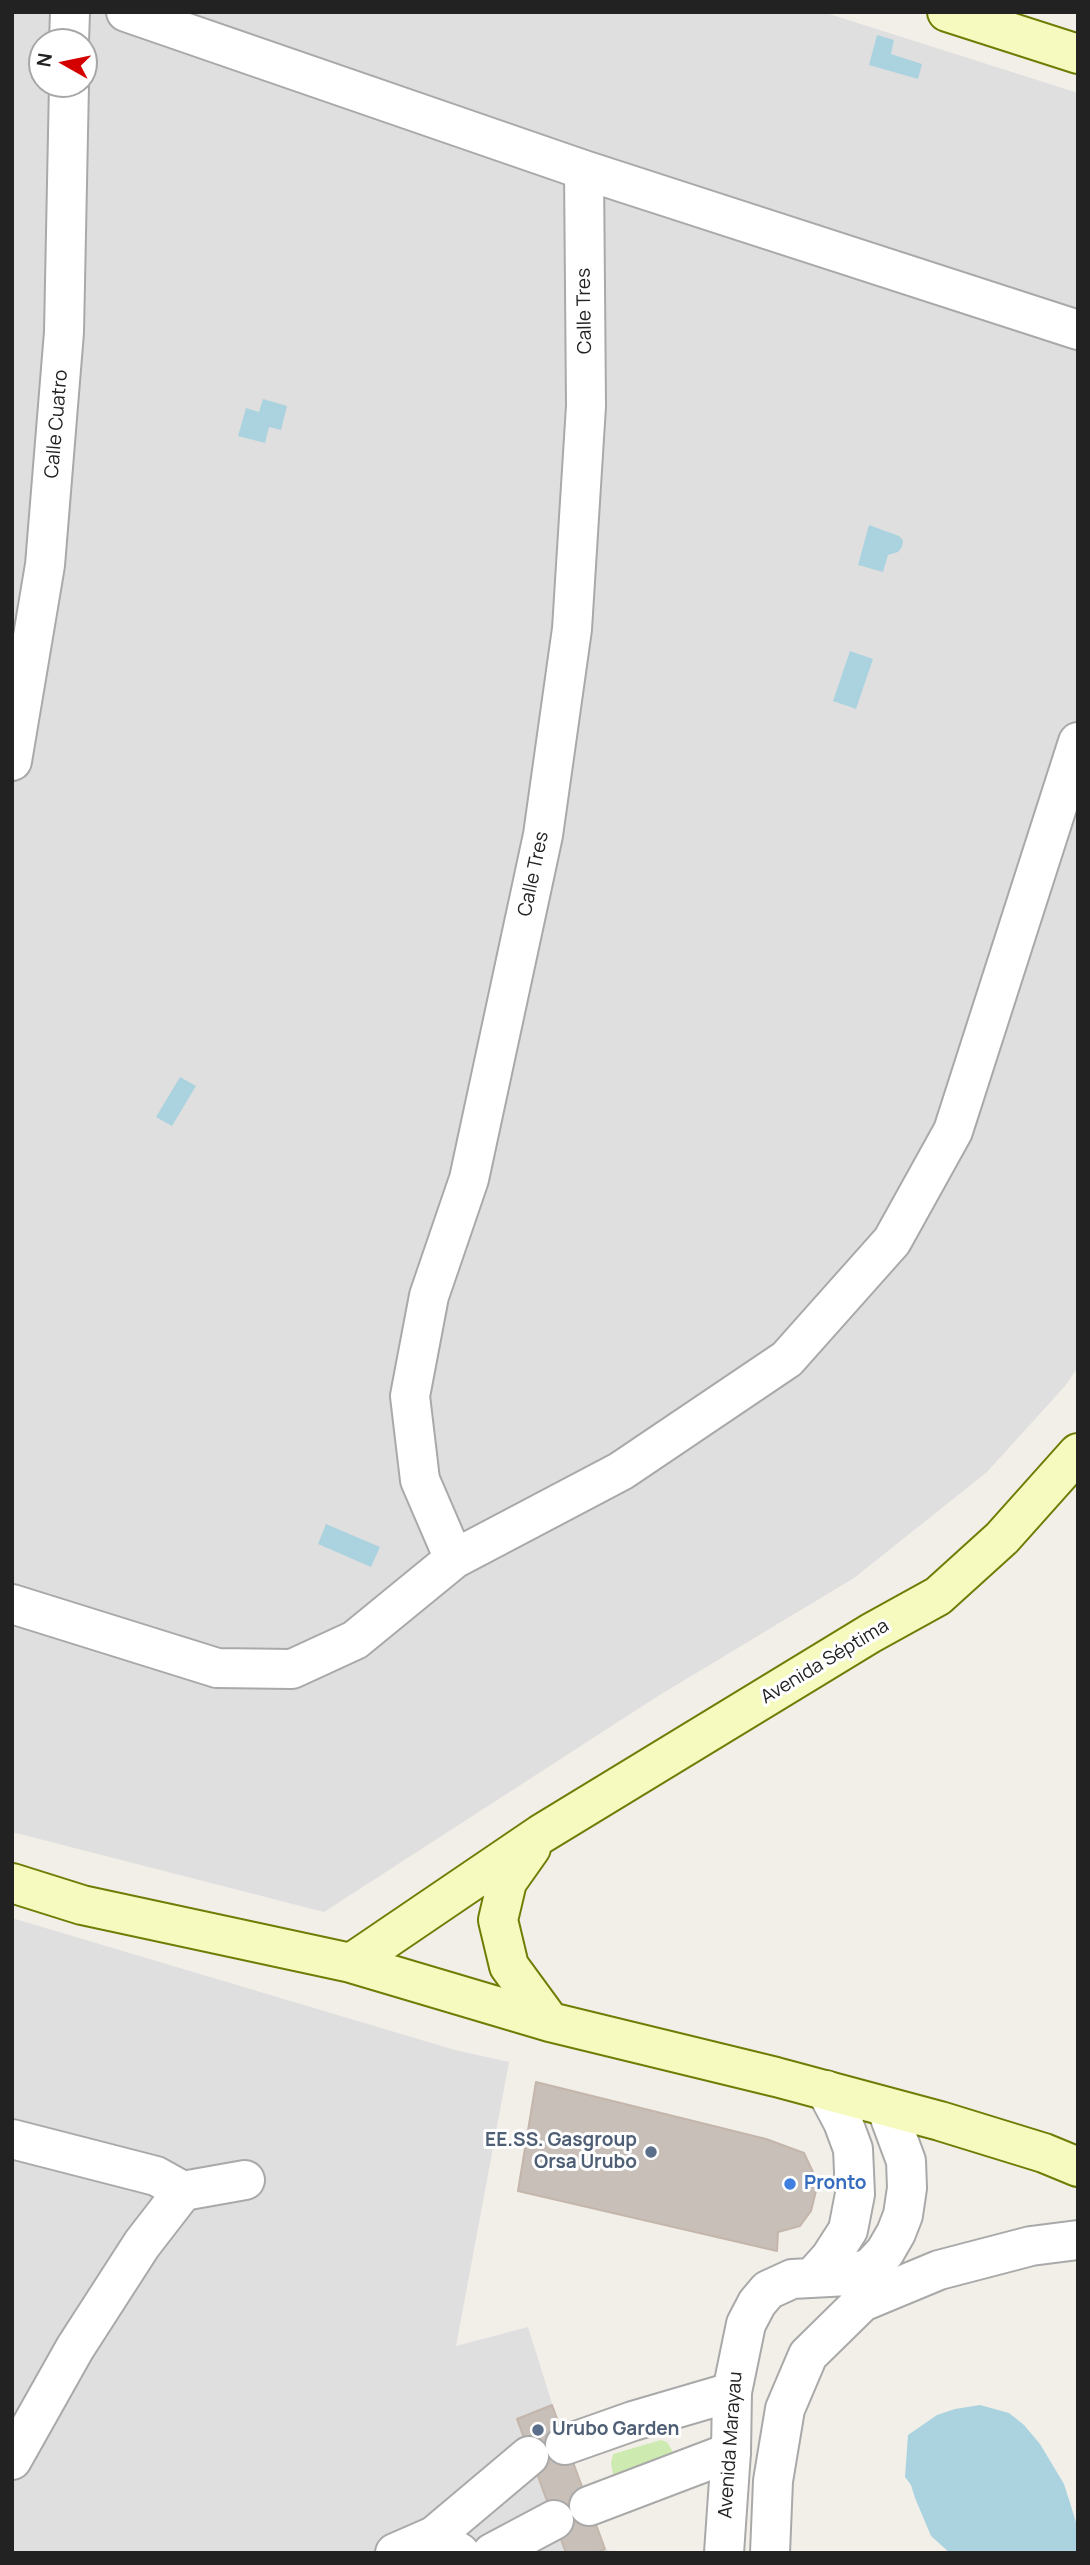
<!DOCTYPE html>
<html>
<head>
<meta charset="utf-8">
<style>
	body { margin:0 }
	#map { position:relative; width:1090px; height:2565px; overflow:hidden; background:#f2efe9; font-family:Manrope,sans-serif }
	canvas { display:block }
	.frame { position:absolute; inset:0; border:14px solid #222; pointer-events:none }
	.north { position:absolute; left:28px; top:28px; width:70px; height:70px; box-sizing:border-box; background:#fff; border:2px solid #a7a7a7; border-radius:50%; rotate:279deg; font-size:19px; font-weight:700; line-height:28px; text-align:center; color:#222 }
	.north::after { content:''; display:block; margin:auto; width:24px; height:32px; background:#d40000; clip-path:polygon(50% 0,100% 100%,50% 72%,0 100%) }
</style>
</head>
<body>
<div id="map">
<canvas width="1090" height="2565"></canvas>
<div class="frame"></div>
<div class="north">N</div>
</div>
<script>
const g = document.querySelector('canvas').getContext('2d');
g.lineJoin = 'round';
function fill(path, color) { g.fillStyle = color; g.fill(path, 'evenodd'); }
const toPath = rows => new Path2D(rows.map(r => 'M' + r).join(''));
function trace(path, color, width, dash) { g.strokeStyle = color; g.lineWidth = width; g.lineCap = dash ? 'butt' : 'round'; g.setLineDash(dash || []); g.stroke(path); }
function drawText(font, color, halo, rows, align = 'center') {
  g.font = font + ' Manrope,sans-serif'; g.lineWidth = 6; g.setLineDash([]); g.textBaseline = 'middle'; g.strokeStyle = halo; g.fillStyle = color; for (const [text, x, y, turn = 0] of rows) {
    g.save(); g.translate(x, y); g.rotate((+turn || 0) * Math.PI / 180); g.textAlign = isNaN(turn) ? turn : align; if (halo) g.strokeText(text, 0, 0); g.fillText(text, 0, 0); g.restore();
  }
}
fill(toPath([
	[12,12,823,12,1078,93,1078,1367,1065,1386,987,1472,854,1578,658,1696,324,1912,12,1832],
	[42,42,84,42,84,84,42,84],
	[12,1918,455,2050,509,2062,456,2346,528,2327,565,2445,605,2549,615,2553,12,2553]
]), '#e0dfdf');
fill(toPath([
	[661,2440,667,2442,673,2452,671,2461,620,2479,613,2475,611,2463,613,2454]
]), '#cdebb0');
fill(toPath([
	[877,35,894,40,891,54,922,64,918,79,869,65],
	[263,399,287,406,281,430,269,427,265,443,238,436,246,408,259,412],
	[869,525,899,536,903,540,902,547,898,552,888,555,883,572,858,565],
	[850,651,873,659,856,709,833,701],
	[180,1077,196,1086,172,1126,156,1117],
	[326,1524,380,1547,371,1567,318,1544],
	[980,2405,1009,2413,1024,2425,1040,2444,1064,2484,1071,2506,1078,2529,1078,2553,950,2553,931,2536,915,2498,911,2485,905,2477,908,2435,937,2415,955,2409]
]), '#aad3df');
const building = toPath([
	[536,2082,766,2139,804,2153,818,2183,811,2211,800,2226,778,2232,777,2251,518,2191,536,2082],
	[552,2405,605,2549,595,2553,566,2553,517,2419,552,2405]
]);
fill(building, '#c7bfb8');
trace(building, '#c4b6ab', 2);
const minor = toPath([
	[126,12,584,170,1078,330],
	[69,42,70,12],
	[12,761,45,565,64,332,69,84],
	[454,1559,420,1480,410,1396,429,1296,469,1179,543,835,572,629,586,406,584,170],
	[12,1604,217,1668,292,1669,355,1640,454,1559,621,1471,787,1359,892,1241,953,1131,1078,742],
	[12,2139,156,2176,183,2191],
	[565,2445,633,2421,732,2392],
	[12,2460,75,2348,142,2244,183,2191,245,2180],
	[589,2506,731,2452],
	[434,2536,529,2456],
	[395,2553,434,2536,460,2553],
	[492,2553,554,2520]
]);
const tertiary = toPath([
	[812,2278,830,2258,848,2230,855,2194,853,2149,843,2122,826,2090],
	[724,2553,731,2452,732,2392,746,2324,757,2303,768,2290,792,2279,848,2276,871,2267,885,2252,896,2233,903,2215,907,2188,906,2161,886,2107],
	[770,2553,773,2481,785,2409,808,2355,862,2302,939,2270,1031,2246,1078,2240]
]);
const secondary = toPath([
	[947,12,1078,54],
	[531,1848,507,1882,498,1920,509,1966,550,2022],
	[12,1883,82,1905,351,1963,550,2022,776,2077,940,2121,1044,2153,1078,2167],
	[351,1963,541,1834,871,1633,938,1596,1002,1538,1078,1453]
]);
trace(minor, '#a9a9a9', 42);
trace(tertiary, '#a9a9a9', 42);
trace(secondary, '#707d05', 42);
trace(minor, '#fff', 38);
trace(tertiary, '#fff', 38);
trace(secondary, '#f7fabf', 38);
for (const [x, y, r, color] of [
	[651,2152,7,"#5c6f8a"],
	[790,2184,7,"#3f7fe0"],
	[538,2430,7,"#5c6f8a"]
]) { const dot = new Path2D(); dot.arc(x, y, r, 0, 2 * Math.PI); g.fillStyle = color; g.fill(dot); trace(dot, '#fff', 2.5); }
drawText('19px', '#222', '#fff', [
	["Calle Tres",585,311,-91],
	["Calle Cuatro",57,424,-85],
	["Calle Tres",534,874,-78],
	["Avenida Séptima",825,1662,-31],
	["Avenida Marayau",731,2445,-86]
]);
drawText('bold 19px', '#4e5e75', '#fff', [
	["EE.SS. Gasgroup",637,2141],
	["Orsa Urubo",637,2163],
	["Urubo Garden",552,2430,"left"]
], 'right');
drawText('bold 19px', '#366cbe', '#fff', [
	["Pronto",804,2184]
], 'left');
</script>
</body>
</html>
